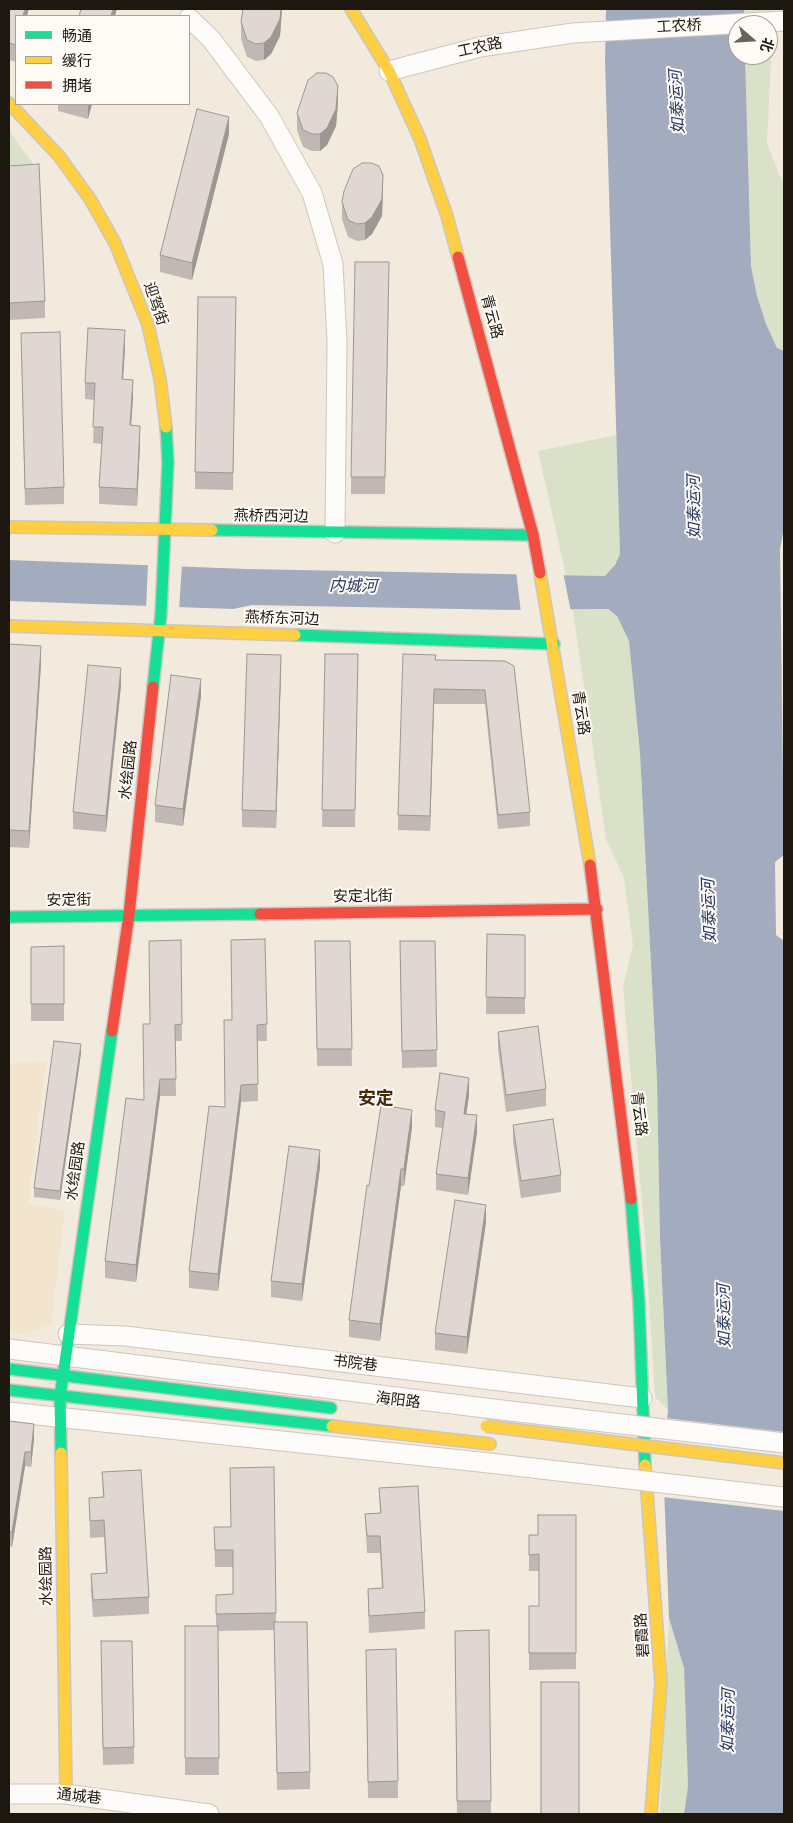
<!DOCTYPE html>
<html>
<head>
<meta charset="utf-8">
<style>
	body { margin:0 }
	#map { position:relative; width:793px; height:1823px; overflow:hidden; background:#f2eadd; font-family:Signika,"Noto Sans SC",sans-serif }
	canvas { display:block }
	.frame { position:absolute; inset:0; border:10px solid #1d180f; pointer-events:none }
	.legend { position:absolute; left:15px; top:15px; width:175px; height:90px; box-sizing:border-box; background:#fefbf6; border:1px solid #a4a09a; margin:0; padding:6px 9px; list-style:none; font-size:15px; color:#1d180f }
	.legend li { display:flex; align-items:center; gap:10px; height:25px }
	.legend b { width:25px; border:1px solid #a4a09a }
	.north { position:absolute; left:728px; top:15px; width:50px; height:50px; box-sizing:border-box; background:#fefbf6; border:1px solid #a4a09a; border-radius:50%; rotate:109deg; font-size:14px; font-weight:700; line-height:20px; text-align:center; color:#1d180f }
	.north::after { content:''; display:block; margin:auto; width:18px; height:22px; background:#686257; clip-path:polygon(50% 0,100% 100%,50% 72%,0 100%) }
</style>
</head>
<body>
<div id="map">
<canvas width="793" height="1823"></canvas>
<div class="frame"></div>
<ul class="legend">
<li><b style="height:6px;background:#16e098"></b>畅通</li>
<li><b style="height:6px;background:#ffcf43"></b>缓行</li>
<li><b style="height:6px;background:#f24e42"></b>拥堵</li>
</ul>
<div class="north">北</div>
</div>
<script>
const g = document.querySelector('canvas').getContext('2d');
g.lineJoin = 'round';
function fill(path, color) { g.fillStyle = color; g.fill(path, 'evenodd'); }
const toPath = rows => new Path2D(rows.map(r => 'M' + r).join(''));
function trace(path, color, width, dash) { g.strokeStyle = color; g.lineWidth = width; g.lineCap = dash ? 'butt' : 'round'; g.setLineDash(dash || []); g.stroke(path); }
function drawText(font, color, halo, rows, align = 'center') {
  g.font = font + ' Signika,"Noto Sans SC",sans-serif'; g.lineWidth = 4; g.setLineDash([]); g.textBaseline = 'middle'; g.strokeStyle = halo; g.fillStyle = color; for (const [text, x, y, turn = 0] of rows) {
    g.save(); g.translate(x, y); g.rotate((+turn || 0) * Math.PI / 180); g.textAlign = isNaN(turn) ? turn : align; if (halo) g.strokeText(text, 0, 0); g.fillText(text, 0, 0); g.restore();
  }
}
fill(toPath([
	[46,1062,28,1204,65,1210,51,1324,26,1334,9,1332,9,1063]
]), '#f3e4ce');
fill(toPath([
	[744,9,773,9,767,144,784,186,784,351,777,348,766,324,757,296,751,266,745,55,768,55,768,25,744,25],
	[9,131,37,169,9,171],
	[617,435,620,554,615,565,605,576,566,575,538,451],
	[608,609,617,616,629,641,640,753,657,1080,660,1238,668,1410,655,1397,645,1236,623,987,633,945,624,878,606,839,573,610],
	[669,1618,684,1668,688,1786,684,1814,660,1814]
]), '#d9e1c9');
fill(toPath([
	[606,9,744,9,744,25,738,25,738,55,745,55,751,266,757,296,766,324,777,348,784,351,784,528,780,549,784,855,775,862,776,935,784,941,784,1814,684,1814,688,1786,684,1668,669,1618,663,1461,668,1410,660,1238,657,1080,640,753,629,641,617,616,608,609,511,610,252,605,233,609,9,601,9,560,247,569,605,576,615,565,620,554,605,61]
]), '#a3acbe');
fill(toPath([
	[148,563,182,564,179,610,146,609],
	[516,571,563,572,571,612,521,613],
	[665,1418,784,1432,784,1511,662,1497,660,1461]
]), '#f2eadd');
const street = toPath([
	[189,18,211,39,269,116,312,193,333,264,337,342,335,533],
	[389,71,480,47,573,33,784,21],
	[68,1334,125,1336,642,1398],
	[9,1349,485,1408],
	[9,1412,489,1463],
	[9,1794,66,1794,209,1814]
]);
const fast = toPath([
	[212,530,533,535],
	[295,635,554,644],
	[153,687,161,614,168,462,166,427],
	[9,917,260,914],
	[631,1199,639,1302,645,1465],
	[9,1369,331,1408],
	[9,1390,332,1426],
	[61,1453,60,1397,112,1031]
]);
const slow = toPath([
	[351,9,389,71,420,139,447,216,458,257],
	[9,103,59,156,90,199,115,243,148,325,160,379,166,427],
	[9,527,212,530],
	[540,573,590,865],
	[9,626,295,635],
	[332,1426,490,1444],
	[61,1453,66,1794],
	[645,1465,661,1683,651,1814]
]);
const jam = toPath([
	[458,257,533,535,540,573],
	[590,865,631,1199],
	[260,914,597,909],
	[112,1031,129,915,153,687]
]);
trace(street, '#cdc6bc', 21);
trace(fast, '#cdc6bc', 14);
trace(slow, '#cdc6bc', 14);
trace(jam, '#cdc6bc', 14);
trace(street, '#fdfcfa', 19);
trace(fast, '#16e098', 11);
trace(slow, '#ffcf43', 11);
trace(jam, '#f24e42', 11);
const streetBridge = toPath([
	[485,1408,784,1443],
	[489,1463,784,1497]
]);
const slowBridge = toPath([
	[486,1426,784,1463]
]);
trace(streetBridge, '#cdc6bc', 21, []);
trace(slowBridge, '#cdc6bc', 14, []);
trace(streetBridge, '#fdfcfa', 19);
trace(slowBridge, '#ffcf43', 11);
fill(toPath([
	[9,9,16,16,16,62,9,60],
	[282,9,280,36,271,54,264,60,256,61,247,57,241,39,241,22],
	[338,102,336,126,327,145,320,151,312,151,303,147,297,130,297,113],
	[58,104,92,104,88,119,58,111],
	[229,134,192,280,160,272,160,255],
	[9,166,45,301,45,318,9,320],
	[383,192,382,216,372,234,365,240,357,241,348,237,342,219,342,202],
	[389,279,385,494,351,494,351,477],
	[236,297,233,490,195,489,195,472],
	[21,333,64,487,64,504,25,505],
	[125,347,123,379,133,397,131,425,140,443,137,506,99,504,99,487,102,444,93,443,95,400,85,399,85,383],
	[9,644,41,663,29,848,9,847],
	[325,654,358,654,355,827,322,827],
	[436,660,505,661,530,812,530,826,498,829,485,704,434,704,430,831,398,830,398,815],
	[281,672,276,828,242,827,242,810],
	[121,685,106,832,73,829,73,812],
	[201,696,183,826,155,822,155,805],
	[487,934,525,935,525,1014,486,1014],
	[265,939,267,1041,257,1041,258,1101,241,1102,218,1291,189,1288,189,1271,225,1107,232,1020],
	[181,940,182,1041,175,1041,176,1096,160,1096,136,1282,105,1278,105,1261,144,1100,150,1024],
	[315,941,350,941,352,1066,317,1066],
	[400,941,435,941,437,1067,402,1068],
	[64,946,64,1021,31,1021,31,947],
	[498,1032,546,1089,546,1106,506,1112,498,1049],
	[81,1053,60,1200,34,1197,34,1188],
	[469,1095,466,1114,477,1132,468,1195,436,1190,436,1174,443,1128,435,1127,435,1110],
	[513,1125,561,1175,561,1192,521,1198,513,1142],
	[412,1127,404,1186,401,1186,380,1341,349,1337,349,1320],
	[320,1167,302,1301,271,1297,271,1281],
	[486,1222,467,1354,435,1350,435,1333],
	[9,1421,34,1439,31,1467,25,1466,12,1547,9,1546],
	[274,1467,276,1622,310,1772,310,1789,277,1790,274,1630,218,1631,219,1775,185,1775,185,1626,216,1626,216,1595,233,1594,233,1567,215,1567,214,1527,231,1527],
	[102,1472,149,1597,149,1614,93,1617,91,1591,91,1574,106,1573,104,1537,90,1538,89,1498,103,1497],
	[379,1488,425,1612,425,1629,369,1633,368,1606,368,1589,382,1589,380,1553,367,1553,365,1514,380,1513],
	[576,1515,576,1669,529,1670,529,1606,539,1606,539,1571,529,1571,529,1535,538,1535],
	[489,1630,491,1814,457,1814,455,1631],
	[396,1649,398,1798,368,1798,366,1650],
	[101,1658,134,1747,134,1764,103,1765]
]), '#c1b8b5');
fill(toPath([
	[25,9,29,9,27,16,23,16],
	[113,9,117,9,115,16,111,16],
	[281,9,282,9,280,36,271,54,264,60,264,43],
	[338,86,338,102,336,126,327,145,320,151,320,134],
	[88,104,92,104,88,119],
	[229,117,229,134,192,280,192,263],
	[383,175,383,192,382,216,372,234,365,240,365,223],
	[125,330,125,347,122,396,122,379],
	[133,380,133,397,130,442,130,425],
	[140,426,140,443,137,506,137,489],
	[41,646,41,663,29,848,29,831],
	[281,655,281,672,276,828,276,811],
	[121,668,121,685,106,832,106,816],
	[201,679,201,696,183,826,183,809],
	[434,689,434,704,430,831,430,816],
	[81,1044,81,1053,60,1200,60,1191],
	[469,1078,469,1095,464,1130,464,1114],
	[160,1079,160,1096,136,1282,136,1265],
	[241,1085,241,1102,218,1291,218,1274],
	[412,1110,412,1127,404,1186,404,1169],
	[477,1115,477,1132,468,1195,468,1178],
	[320,1150,320,1167,302,1301,302,1284],
	[401,1169,401,1186,380,1341,380,1324],
	[486,1205,486,1222,467,1354,467,1337],
	[34,1424,34,1439,31,1467,31,1452],
	[25,1452,25,1466,12,1547,12,1532]
]), '#9d9693');
const building = toPath([
	[9,9,25,9,23,16,16,16,16,45,9,43,9,9],
	[81,9,113,9,111,16,79,16,81,9],
	[243,9,281,9,280,19,271,37,264,43,256,44,247,40,241,22,243,9],
	[317,73,326,73,333,77,338,86,336,109,327,128,320,134,312,134,303,130,297,113,308,80,317,73],
	[197,109,229,117,192,263,160,255,197,109],
	[362,163,371,163,379,166,383,175,382,199,372,217,365,223,357,224,348,220,342,202,344,191,353,169,362,163],
	[39,164,45,301,9,303,9,166,39,164],
	[355,262,389,262,385,477,351,477,355,262],
	[198,297,236,297,233,473,195,472,198,297],
	[88,328,125,330,122,379,133,380,130,425,140,426,137,489,99,487,103,427,93,427,95,383,85,383,88,328],
	[60,332,64,487,25,489,21,333,60,332],
	[9,644,41,646,29,831,9,830,9,644],
	[247,654,281,655,276,811,242,810,247,654],
	[325,654,358,654,355,810,322,810,325,654],
	[403,654,436,655,435,660,505,661,514,666,530,812,498,815,485,690,434,689,430,816,398,815,403,654],
	[88,665,121,668,106,816,73,812,88,665],
	[171,675,201,679,183,809,155,805,171,675],
	[487,934,525,935,525,998,486,997,487,934],
	[265,939,267,1024,257,1025,258,1084,241,1085,218,1274,189,1271,209,1106,225,1107,224,1020,232,1020,231,940,265,939],
	[181,940,182,1024,175,1025,176,1079,160,1079,136,1265,105,1261,126,1098,144,1100,143,1024,150,1024,149,941,181,940],
	[315,941,350,941,352,1049,317,1049,315,941],
	[400,941,435,941,437,1050,402,1051,400,941],
	[64,946,64,1004,31,1004,31,947,64,946],
	[538,1026,546,1089,506,1095,498,1032,538,1026],
	[54,1041,81,1044,60,1191,34,1188,54,1041],
	[440,1073,469,1078,464,1114,477,1115,468,1178,436,1174,445,1112,435,1110,440,1073],
	[381,1105,412,1110,404,1169,401,1169,380,1324,349,1320,367,1185,369,1186,381,1105],
	[553,1119,561,1175,521,1181,513,1125,553,1119],
	[289,1146,320,1150,302,1284,271,1281,289,1146],
	[455,1200,486,1205,467,1337,435,1333,455,1200],
	[9,1421,34,1424,31,1452,25,1452,12,1532,9,1532,9,1421],
	[274,1467,276,1613,216,1614,216,1595,233,1594,233,1550,215,1550,214,1527,231,1527,230,1468,274,1467],
	[141,1470,149,1597,93,1600,91,1574,107,1573,104,1520,90,1521,89,1498,104,1497,102,1472,141,1470],
	[418,1486,425,1612,369,1616,368,1589,383,1588,380,1536,367,1536,365,1514,381,1513,379,1488,418,1486],
	[538,1515,576,1515,576,1653,529,1653,529,1606,539,1606,539,1554,529,1555,529,1535,538,1535,538,1515],
	[274,1622,307,1622,310,1772,277,1773,274,1622],
	[185,1626,218,1626,219,1758,185,1758,185,1626],
	[489,1630,491,1801,457,1801,455,1631,489,1630],
	[101,1641,132,1641,134,1747,103,1748,101,1641],
	[396,1649,398,1781,368,1782,366,1650,396,1649],
	[541,1682,579,1682,579,1814,541,1814,541,1682]
]);
fill(building, '#e0d6d2');
trace(building, '#9d9693', 1);
drawText('15px', '#1d180f', '#fefbf6', [
	["工农桥",679,27,-3],
	["工农路",480,48,-12],
	["迎驾街",155,304,71],
	["青云路",491,317,75],
	["燕桥西河边",271,517,1],
	["燕桥东河边",282,619,2],
	["青云路",580,713,81],
	["水绘园路",129,770,-84],
	["安定北街",363,897,-1],
	["安定街",69,901,-1],
	["青云路",638,1114,83],
	["水绘园路",76,1171,-82],
	["书院巷",355,1364,7],
	["海阳路",398,1401,7],
	["水绘园路",47,1576,-91],
	["碧霞路",643,1635,-94],
	["通城巷",79,1797,6]
]);
drawText('italic 16px', '#1f335e', '#fefbf6', [
	["如泰运河",678,102,-93],
	["如泰运河",695,507,-91],
	["内城河",353,587,1],
	["如泰运河",710,911,-92],
	["如泰运河",725,1316,-91],
	["如泰运河",729,1721,-89]
]);
drawText('bold 18px', '#452a0a', '#fefbf6', [
	["安定",376,1099]
]);
</script>
</body>
</html>
